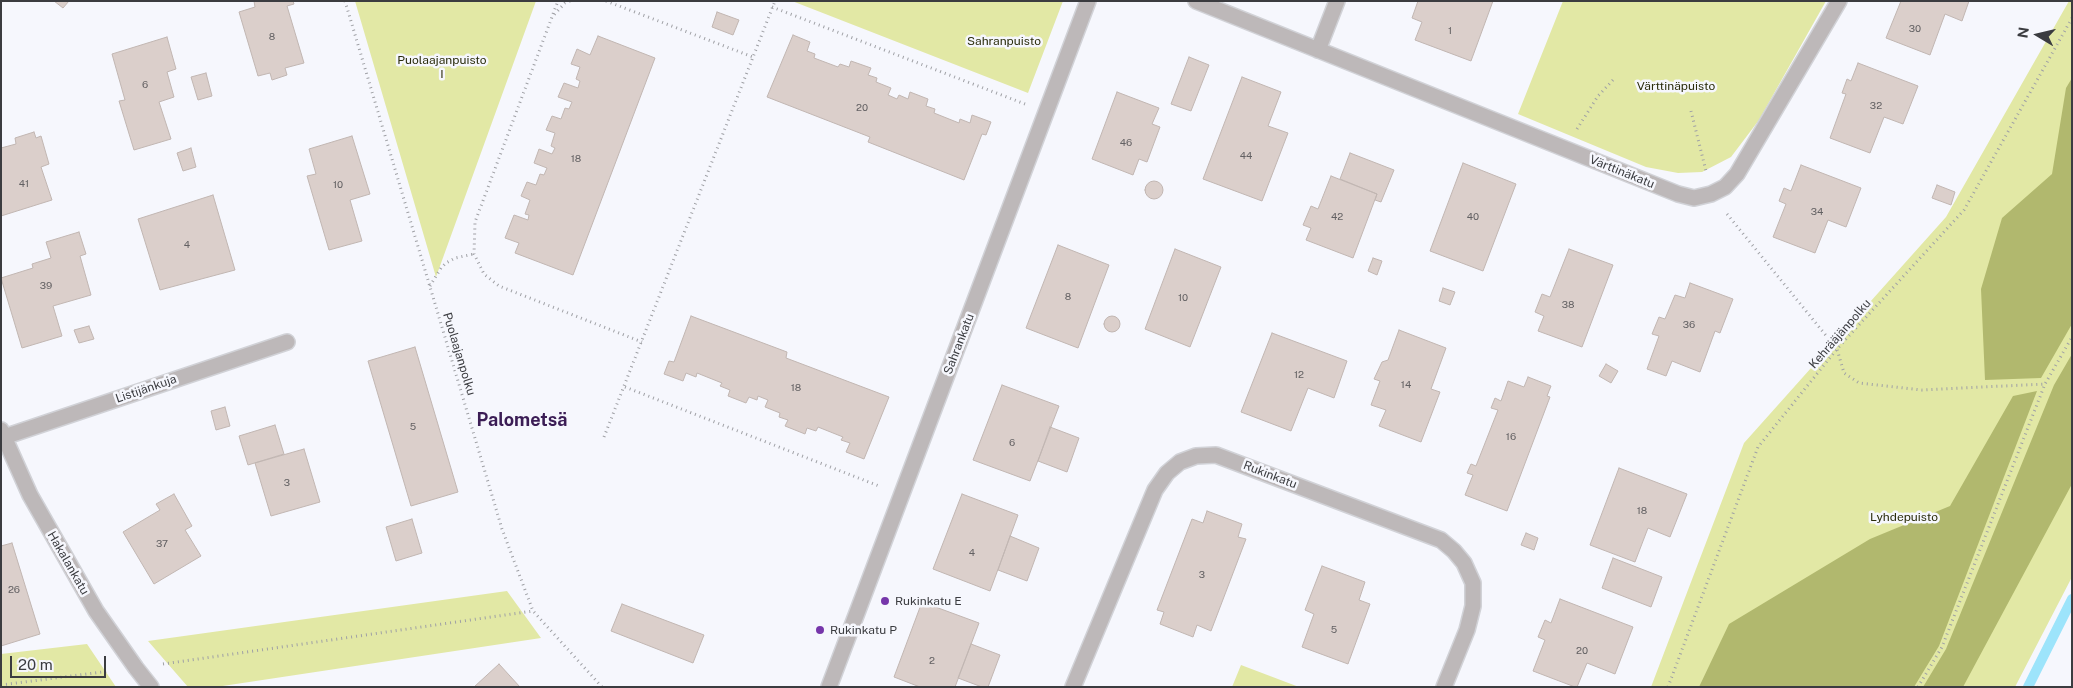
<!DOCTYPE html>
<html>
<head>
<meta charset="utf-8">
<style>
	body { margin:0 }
	#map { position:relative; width:2073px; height:688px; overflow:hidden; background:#f6f7fd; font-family:"Public Sans",sans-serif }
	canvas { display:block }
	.frame { position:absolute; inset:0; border:2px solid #3b3c40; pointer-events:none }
	.north { position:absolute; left:2013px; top:10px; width:50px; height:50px; -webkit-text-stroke:4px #f6f7fd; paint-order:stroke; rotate:279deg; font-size:14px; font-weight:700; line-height:20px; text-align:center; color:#3b3c40 }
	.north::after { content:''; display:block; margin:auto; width:18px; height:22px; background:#3b3c40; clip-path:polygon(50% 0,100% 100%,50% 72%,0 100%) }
	.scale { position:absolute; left:10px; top:656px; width:96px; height:22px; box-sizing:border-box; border:2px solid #3b3c40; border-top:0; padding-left:6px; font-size:15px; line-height:18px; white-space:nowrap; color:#3b3c40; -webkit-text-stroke:4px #f6f7fd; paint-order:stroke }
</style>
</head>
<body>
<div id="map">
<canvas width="2073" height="688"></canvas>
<div class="frame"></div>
<div class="north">N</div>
<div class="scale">20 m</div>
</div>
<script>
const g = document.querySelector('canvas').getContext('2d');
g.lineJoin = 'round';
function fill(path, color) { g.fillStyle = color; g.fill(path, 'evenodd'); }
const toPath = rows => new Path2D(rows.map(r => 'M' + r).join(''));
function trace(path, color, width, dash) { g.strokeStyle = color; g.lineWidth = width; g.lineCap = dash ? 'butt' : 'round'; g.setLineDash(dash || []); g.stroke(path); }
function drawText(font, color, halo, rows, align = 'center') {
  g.font = font + ' "Public Sans",sans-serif'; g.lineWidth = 5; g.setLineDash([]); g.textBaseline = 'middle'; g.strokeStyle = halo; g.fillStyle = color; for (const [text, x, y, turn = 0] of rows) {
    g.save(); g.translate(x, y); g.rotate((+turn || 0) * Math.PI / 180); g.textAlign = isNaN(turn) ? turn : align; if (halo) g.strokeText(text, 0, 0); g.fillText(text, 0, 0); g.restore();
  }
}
fill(toPath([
	[355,1,536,1,436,277],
	[792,1,1063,1,1028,93],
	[1563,1,1826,1,1759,120,1731,157,1702,172,1678,173,1646,167,1518,114],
	[2069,1,2072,1,2072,577,2015,687,1651,687,1744,443,1946,217],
	[507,591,541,638,216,687,188,687,148,641],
	[87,644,116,687,1,687,1,654],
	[1241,665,1299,687,1232,687]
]), '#e2e8a5');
fill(toPath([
	[2072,78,2072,324,2041,378,1985,380,1981,289,2002,218,2052,174,2066,88],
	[2072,354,2072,484,1963,687,1923,687,1946,649,2054,385],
	[2037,391,1939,646,1914,687,1699,687,1729,624,1870,539,1950,506,2013,396]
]), '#b1b86e');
trace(toPath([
	[2028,687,2072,599]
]), '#9de4fb', 10);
const building = toPath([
	[54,1,69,1,63,8,54,1],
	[254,1,293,1,294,4,287,6,304,63,285,68,287,75,272,80,270,73,258,76,239,12,255,7,254,1],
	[1418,1,1493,1,1471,61,1415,40,1422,22,1412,18,1418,1],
	[1901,1,1969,1,1962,21,1945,14,1930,55,1886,38,1901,1],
	[717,12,739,20,733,35,712,27,717,12],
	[793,35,810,42,807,51,815,54,814,58,838,67,840,64,849,67,851,61,871,68,868,75,877,78,876,82,891,88,888,95,897,99,899,95,908,99,910,92,928,99,926,106,935,109,934,113,959,123,960,119,970,123,972,115,991,122,986,135,982,134,964,180,868,142,870,137,767,97,793,35],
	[598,36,655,58,573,275,515,253,519,243,505,238,514,215,528,220,529,215,525,214,530,200,521,196,527,182,536,185,540,174,544,175,547,168,534,163,539,149,552,154,555,148,551,146,555,133,546,130,552,116,561,119,565,108,569,109,572,102,558,97,564,83,578,88,580,81,576,79,580,67,571,64,577,49,590,55,598,36],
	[167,37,176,69,167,72,174,97,159,102,171,139,134,150,119,101,125,100,112,54,167,37],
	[1189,57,1209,65,1191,111,1171,104,1189,57],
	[1858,63,1918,86,1903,124,1884,117,1870,153,1830,138,1846,94,1842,93,1847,79,1851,81,1858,63],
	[206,73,212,96,198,100,191,77,206,73],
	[1242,77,1281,92,1268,126,1288,133,1262,201,1203,179,1242,77],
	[1117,92,1159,108,1152,124,1160,127,1147,162,1139,159,1133,175,1092,159,1117,92],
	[34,132,36,138,41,136,49,164,41,167,52,200,1,216,1,148,16,144,15,138,34,132],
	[352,136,370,194,350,200,362,241,329,250,307,176,316,174,309,149,352,136],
	[191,148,196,167,183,171,177,153,191,148],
	[1350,153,1394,170,1381,202,1375,200,1377,194,1340,179,1350,153],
	[1463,163,1516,184,1483,271,1430,251,1463,163],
	[1801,165,1861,188,1846,227,1828,220,1815,253,1773,237,1786,204,1779,201,1784,188,1791,191,1801,165],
	[1331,176,1377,194,1353,258,1306,240,1311,228,1303,225,1311,206,1318,209,1331,176],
	'1145 190a9 9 0 1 1 18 0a9 9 0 1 1-18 0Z',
	[1937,185,1955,192,1951,205,1932,198,1937,185],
	[213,195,235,270,160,290,138,219,213,195],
	[79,232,86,254,80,256,91,295,53,306,62,336,22,348,1,278,33,268,32,264,51,258,46,242,79,232],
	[1058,245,1109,265,1078,348,1026,328,1058,245],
	[1175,249,1221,267,1190,347,1145,329,1175,249],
	[1569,249,1613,265,1582,347,1538,331,1544,316,1535,312,1542,294,1550,297,1569,249],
	[1373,258,1382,261,1377,275,1368,271,1373,258],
	[1690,283,1733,299,1720,333,1715,331,1700,372,1672,361,1666,376,1647,369,1659,336,1652,334,1659,317,1665,319,1675,295,1685,298,1690,283],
	[1443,288,1455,292,1450,305,1439,301,1443,288],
	'1104 324a8 8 0 1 1 16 0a8 8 0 1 1-16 0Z',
	[691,316,787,352,786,358,889,397,864,459,846,452,850,443,841,440,843,437,818,427,816,431,807,428,805,434,785,426,788,420,779,417,780,413,765,407,768,400,758,396,757,400,749,397,746,403,728,396,730,390,720,386,722,383,697,373,696,377,686,373,683,381,664,374,669,361,674,362,691,316],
	[89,326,94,339,79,343,74,330,89,326],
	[1399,330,1446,348,1431,389,1440,392,1421,442,1379,426,1386,410,1371,405,1380,381,1374,379,1382,362,1388,360,1399,330],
	[1272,333,1347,361,1334,398,1308,388,1291,431,1241,412,1272,333],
	[415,347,458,492,411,506,368,361,415,347],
	[1606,364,1618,371,1611,383,1599,376,1606,364],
	[1528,377,1551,386,1547,396,1550,397,1507,511,1465,495,1473,475,1467,473,1471,464,1476,466,1498,410,1491,408,1495,398,1501,401,1508,381,1524,387,1528,377],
	[1002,385,1059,406,1030,481,973,460,1002,385],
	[225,407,230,426,216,430,211,411,225,407],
	[275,425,284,454,248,465,239,436,275,425],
	[1050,427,1079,438,1067,472,1038,461,1050,427],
	[304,449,320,502,271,516,255,463,304,449],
	[1619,468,1687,494,1670,537,1648,528,1635,562,1590,545,1619,468],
	[174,494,192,526,185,530,201,556,154,584,123,532,160,510,156,504,174,494],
	[962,494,1018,515,990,591,933,569,962,494],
	[1207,511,1242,524,1238,537,1246,539,1211,631,1197,625,1193,637,1160,624,1164,612,1157,610,1192,519,1203,523,1207,511],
	[412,519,422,553,396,561,386,527,412,519],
	[1526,533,1538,538,1534,550,1521,545,1526,533],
	[1010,536,1039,548,1027,581,998,570,1010,536],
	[12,543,40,634,1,646,1,546,12,543],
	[1613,558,1662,577,1651,607,1602,588,1613,558],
	[1322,566,1365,582,1359,600,1370,604,1348,664,1302,647,1314,614,1305,610,1322,566],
	[1560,599,1633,627,1615,674,1587,663,1577,687,1575,687,1533,671,1545,640,1538,637,1545,620,1551,623,1560,599],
	[922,602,979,623,955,687,920,687,894,677,922,602],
	[622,604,704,635,693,663,611,631,622,604],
	[971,644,1000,655,988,687,982,687,958,678,971,644],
	[499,664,520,687,474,687,499,664]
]);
fill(building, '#dbcfcb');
trace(building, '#c1b6b2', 1);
const street = toPath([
	[1196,1,1678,194,1694,198,1711,194,1725,187,1737,174,1839,1],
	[1318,50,1337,1],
	[1,430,30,495,96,611,136,668,151,687],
	[4,437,287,342],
	[829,687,1088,1],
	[1073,687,1155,490,1167,473,1180,462,1196,456,1216,455,1441,540,1454,551,1464,563,1473,583,1473,606,1467,630,1444,687]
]);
trace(street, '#d1d2d7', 18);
trace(toPath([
	[345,1,502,529,533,611,602,687],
	[570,1,565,3,552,17,475,222,474,254,484,274,499,286,642,342],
	[606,1,753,57],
	[772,7,1025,104],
	[553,14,558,1],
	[1691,111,1706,171],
	[1577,129,1598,96,1613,80],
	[1727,214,1837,349,1844,373,1859,383,1922,390,2045,384],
	[430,286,441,268,446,263,455,258,474,254],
	[625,387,879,486],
	[604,437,775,1],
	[163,664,533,611],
	[1,685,110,671],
	[1668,687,1758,447,1837,349,1964,210,2072,18],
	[1918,687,1942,647,2045,384,2072,337]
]), '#9fa0a5', 3, [1, 4]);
trace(street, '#bdb8b9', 15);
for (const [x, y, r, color] of [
	[885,601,5,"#7636aa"],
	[820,630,5,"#7636aa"]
]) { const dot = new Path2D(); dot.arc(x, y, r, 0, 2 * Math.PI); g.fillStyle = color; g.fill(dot); trace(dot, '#f6f7fd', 2); }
drawText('10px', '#636163', null, [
	["30",1915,29],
	["1",1450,31],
	["8",272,37],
	["6",145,85],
	["32",1876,106],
	["20",862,108],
	["46",1126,143],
	["44",1246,156],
	["18",576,159],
	["41",24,184],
	["10",338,185],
	["34",1817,212],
	["42",1337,217],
	["40",1473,217],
	["4",187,245],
	["39",46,286],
	["8",1068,297],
	["10",1183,298],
	["38",1568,305],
	["36",1689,325],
	["12",1299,375],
	["14",1406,385],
	["18",796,388],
	["5",413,427],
	["16",1511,437],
	["6",1012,443],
	["3",287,483],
	["18",1642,511],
	["37",162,544],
	["4",972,553],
	["3",1202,575],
	["26",14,590],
	["5",1334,630],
	["20",1582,651],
	["2",932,661]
]);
drawText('12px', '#2a2c0b', '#f6f7fd', [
	["Sahranpuisto",1004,41],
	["Puolaajanpuisto",442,60],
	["I",442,74],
	["Värttinäpuisto",1676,86],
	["Lyhdepuisto",1904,517]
]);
drawText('12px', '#3b3c40', '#f6f7fd', [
	["Värttinäkatu",1622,172,22],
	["Kehrääjänpolku",1840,334,-49],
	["Sahrankatu",959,344,-69],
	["Puolaajanpolku",459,354,73],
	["Listijänkuja",146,389,-19],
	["Rukinkatu",1270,475,21],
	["Hakalankatu",68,563,60]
]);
drawText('12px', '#3b3c40', '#f6f7fd', [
	["Rukinkatu E",895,601],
	["Rukinkatu P",830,630]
], 'left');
drawText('bold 18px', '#3b1d55', '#f6f7fd', [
	["Palometsä",522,420]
]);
</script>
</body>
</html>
